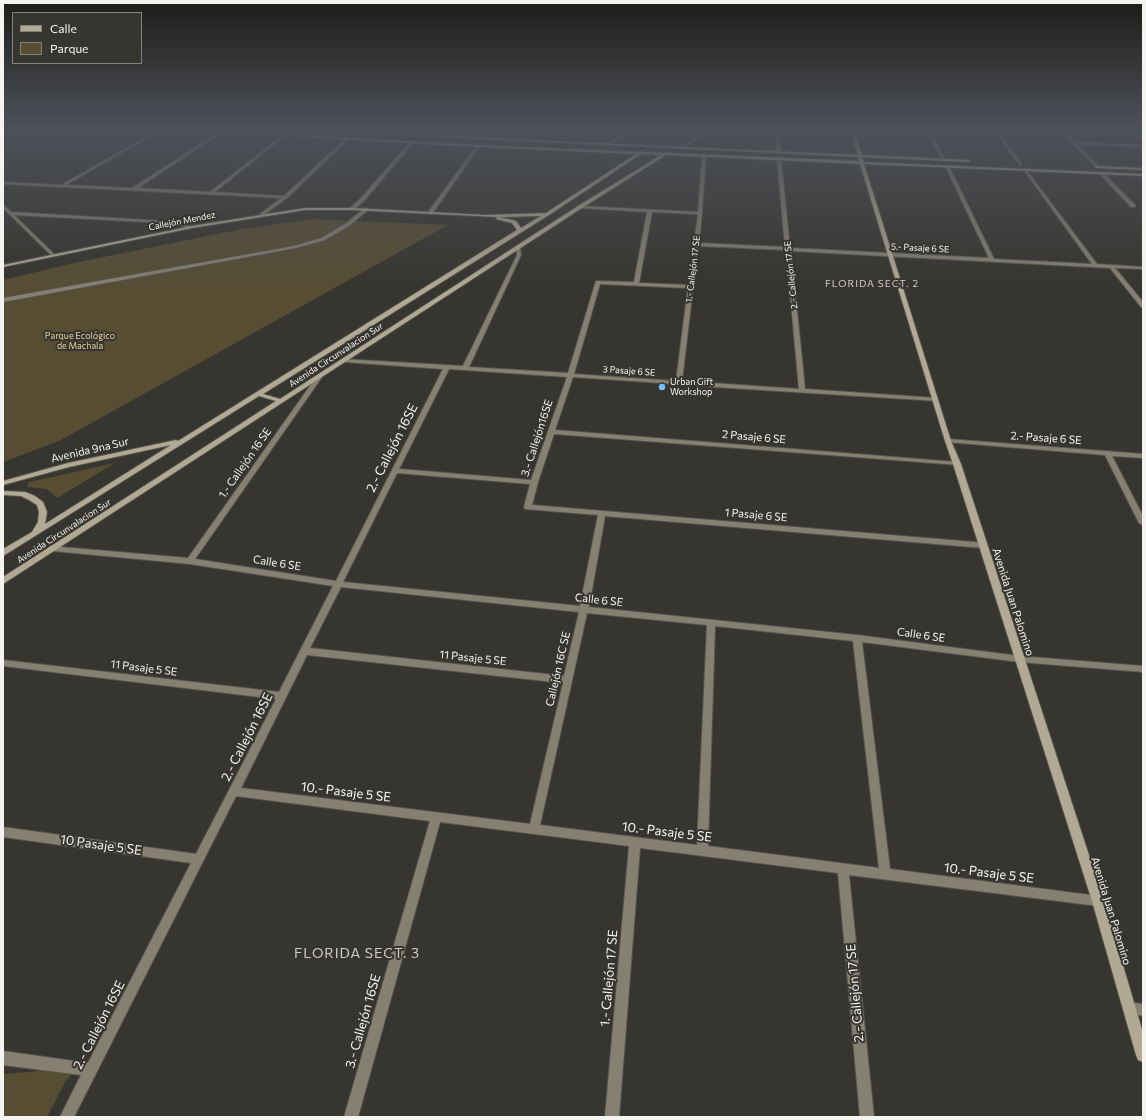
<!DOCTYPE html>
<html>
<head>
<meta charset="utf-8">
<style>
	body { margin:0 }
	#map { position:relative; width:1146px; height:1120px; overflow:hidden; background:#37352f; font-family:Commissioner,sans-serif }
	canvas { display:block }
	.frame { position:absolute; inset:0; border:4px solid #f5f4f0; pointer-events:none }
	.legend { position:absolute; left:12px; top:12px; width:130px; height:52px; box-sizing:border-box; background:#37352f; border:1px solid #83817c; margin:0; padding:5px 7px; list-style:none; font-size:12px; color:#f5f4f0 }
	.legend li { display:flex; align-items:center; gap:8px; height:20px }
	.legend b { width:20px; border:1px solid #83817c }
</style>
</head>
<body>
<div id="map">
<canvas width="1146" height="1120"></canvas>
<div class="frame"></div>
<ul class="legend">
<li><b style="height:5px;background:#b1a994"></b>Calle</li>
<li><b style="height:11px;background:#564d33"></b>Parque</li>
</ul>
</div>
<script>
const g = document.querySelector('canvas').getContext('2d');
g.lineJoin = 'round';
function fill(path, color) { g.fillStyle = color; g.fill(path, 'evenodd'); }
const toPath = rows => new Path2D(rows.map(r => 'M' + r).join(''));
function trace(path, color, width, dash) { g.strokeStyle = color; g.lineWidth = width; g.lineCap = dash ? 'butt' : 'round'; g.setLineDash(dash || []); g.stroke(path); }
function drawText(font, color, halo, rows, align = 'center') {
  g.font = font + ' Commissioner,sans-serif'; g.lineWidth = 4; g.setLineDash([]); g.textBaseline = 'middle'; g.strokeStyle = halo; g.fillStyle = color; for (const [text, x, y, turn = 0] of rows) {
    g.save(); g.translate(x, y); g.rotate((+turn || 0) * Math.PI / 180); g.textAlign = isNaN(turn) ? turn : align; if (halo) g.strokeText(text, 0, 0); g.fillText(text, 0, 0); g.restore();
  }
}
fill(toPath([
	[312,219,448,225,59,441,3,462,3,280,74,263,242,229],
	[115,463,57,498,47,489,27,487,29,482],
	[76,1068,65,1082,47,1117,3,1117,3,1074]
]), '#564d33');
const lane = toPath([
	[365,208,369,209,349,226,325,240,296,248,3,302,3,298,294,246,321,238,345,224,365,208]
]);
const street = toPath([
	[158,130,162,130,66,185,132,188,222,130,223,132,138,188,210,192,284,134,285,136,215,192,284,196,346,138,349,139,287,198,262,216,260,215,260,214,281,198,3,184,3,182,61,185,158,130],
	[264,130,268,130,262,135,260,135,264,130],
	[354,130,358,130,354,134,352,134,354,130],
	[433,130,437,130,429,138,427,138,433,130],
	[513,130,517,130,509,142,507,142,513,130],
	[630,130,634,130,609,146,606,145,630,130],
	[707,130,711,130,682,149,679,148,707,130],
	[775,130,779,130,781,152,779,153,777,152,775,130],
	[926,130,930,130,946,161,943,160,926,130],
	[993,130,997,130,1022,165,1020,165,993,130],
	[1059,130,1063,130,1075,142,1143,145,1143,147,1077,144,1098,166,1097,168,1059,130],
	[1131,130,1135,130,1143,137,1143,140,1131,130],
	[411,141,414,142,364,201,354,210,350,210,350,208,360,199,411,141],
	[477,145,480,146,432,214,428,214,428,212,477,145],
	[704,154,706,155,702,213,699,243,785,247,777,158,779,157,781,158,790,248,989,258,945,166,947,165,949,166,994,259,1092,264,1023,169,1025,168,1097,264,1143,267,1143,269,1115,268,1143,302,1143,308,1141,307,1110,268,791,251,805,389,936,398,938,399,938,401,682,385,679,386,676,384,573,377,555,430,957,462,961,464,959,465,554,434,538,482,532,505,986,543,987,545,986,547,983,548,605,516,589,607,857,635,1019,656,1143,666,1143,672,1019,662,862,642,890,869,1098,896,1102,897,1104,901,1102,905,1098,906,849,875,874,1117,860,1117,838,873,640,848,619,1117,605,1117,629,846,440,822,358,1117,344,1117,430,821,236,796,74,1117,60,1117,81,1075,3,1065,3,1051,88,1063,191,863,3,837,3,827,196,854,276,699,3,666,3,660,279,692,333,586,190,564,53,551,50,550,49,548,50,546,188,558,317,376,319,375,322,377,195,559,336,581,443,369,344,362,342,361,342,359,463,366,517,255,516,247,518,246,520,247,521,255,469,367,568,373,596,281,634,282,647,212,580,208,578,207,580,206,698,212,702,155,704,154],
	[652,212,698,214,689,285,639,283,652,212],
	[698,246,786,250,799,389,682,381,698,246],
	[600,284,688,288,676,381,574,374,600,284],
	[449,369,567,377,531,480,399,469,449,369],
	[397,473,530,484,524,507,525,509,598,515,580,606,343,582,397,473],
	[341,587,579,612,564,676,310,648,341,587],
	[587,613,707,625,697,845,540,825,587,613],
	[715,626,853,641,879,868,708,846,715,626],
	[307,655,563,683,530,824,241,788,307,655],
	[1100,172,1102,172,1135,205,1135,207,1131,207,1100,174,1100,172],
	[3,205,11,212,165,221,194,227,192,228,165,223,14,215,54,254,54,256,52,256,3,208,3,205],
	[948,439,1143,454,1143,458,1112,456,1143,516,1143,525,1139,523,1105,455,946,442,945,441,948,439],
	[1129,1002,1143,1004,1143,1016,1125,1012,1123,1008,1125,1004,1129,1002]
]);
const secondary = toPath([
	[187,130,207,130,478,145,640,152,642,151,644,152,664,153,667,152,669,153,860,161,858,157,311,131,313,130,858,155,850,130,854,130,862,155,969,160,971,161,969,162,862,157,864,162,1143,174,1143,176,864,164,951,441,961,464,1104,901,1143,1033,1143,1062,1138,1060,1136,1055,1092,901,953,464,945,441,860,164,666,155,582,208,3,584,3,577,276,401,259,396,3,556,3,549,32,532,38,522,39,512,37,505,29,500,21,496,3,495,3,491,25,492,35,496,43,502,47,512,45,524,171,445,69,467,3,485,3,481,68,463,176,440,178,441,517,230,512,223,496,219,497,217,352,210,305,210,192,228,3,267,3,265,192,226,305,208,352,208,486,215,546,213,636,154,478,147,187,130],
	[641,154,661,155,578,206,280,399,263,394,549,215,641,154],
	[541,216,521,228,516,221,499,217,541,216],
	[1095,166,1143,168,1143,170,1096,168,1095,166]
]);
trace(lane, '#55544e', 2);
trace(street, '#55544e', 2);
trace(secondary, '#55544e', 2);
fill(lane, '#858072');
fill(street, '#858072');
fill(secondary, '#b1a994');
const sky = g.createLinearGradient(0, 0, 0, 287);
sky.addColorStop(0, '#1e1d1a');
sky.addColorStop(0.45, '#4d5158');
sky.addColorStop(1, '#4d515800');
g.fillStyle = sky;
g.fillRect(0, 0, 1146, 287);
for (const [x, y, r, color] of [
	[662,387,4,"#73c1f6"]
]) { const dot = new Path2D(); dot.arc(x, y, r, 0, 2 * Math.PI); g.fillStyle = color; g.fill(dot); trace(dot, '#37352f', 1.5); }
drawText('9px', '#f5f4f0', '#37352f', [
	["Callejón Mendez",182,221,-11],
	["5.- Pasaje 6 SE",920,248,3],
	["1.- Callejón 17 SE",693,269,-83],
	["2.- Callejón 17 SE",791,275,-96],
	["Avenida Circunvalacion Sur",336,355,-33],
	["3 Pasaje 6 SE",629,371,4],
	["Avenida Circunvalacion Sur",64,531,-33]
]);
drawText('9px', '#e5d098', '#37352f', [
	["Parque Ecológico",80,336],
	["de Machala",80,346]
]);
drawText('9px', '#f5f4f0', '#37352f', [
	["Urban Gift",670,382],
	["Workshop",670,392]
], 'left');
g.letterSpacing = '1px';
drawText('10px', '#cecbc3', '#37352f', [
	["FLORIDA SECT. 2",872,284]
]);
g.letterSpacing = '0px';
drawText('11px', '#f5f4f0', '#37352f', [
	["2 Pasaje 6 SE",754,437,5],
	["3.- Callejón16SE",537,438,-72],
	["2.- Pasaje 6 SE",1046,438,4],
	["Avenida 9na Sur",90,450,-13],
	["1.- Callejón 16 SE",245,463,-55],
	["1 Pasaje 6 SE",756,515,5],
	["Calle 6 SE",277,563,9],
	["Calle 6 SE",599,600,6],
	["Avenida Juan Palomino",1013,602,72],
	["Calle 6 SE",921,635,8],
	["11 Pasaje 5 SE",473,658,6],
	["11 Pasaje 5 SE",144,668,7],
	["Callejón 16C SE",558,669,-77],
	["Avenida Juan Palomino",1111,911,73]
]);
drawText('13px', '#f5f4f0', '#37352f', [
	["2.- Callejón 16SE",392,448,-63],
	["2.- Callejón 16SE",247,737,-63],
	["10.- Pasaje 5 SE",346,792,7],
	["10.- Pasaje 5 SE",667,832,7],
	["10 Pasaje 5 SE",101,845,8],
	["10.- Pasaje 5 SE",989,873,7],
	["1.- Callejón 17 SE",609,978,-85],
	["2.- Callejón 17 SE",855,993,-95],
	["3.- Callejón 16SE",363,1021,-74],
	["2.- Callejón 16SE",99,1025,-63]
]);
g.letterSpacing = '1px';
drawText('14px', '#cecbc3', '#37352f', [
	["FLORIDA SECT. 3",357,953]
]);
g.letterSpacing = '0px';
</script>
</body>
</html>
